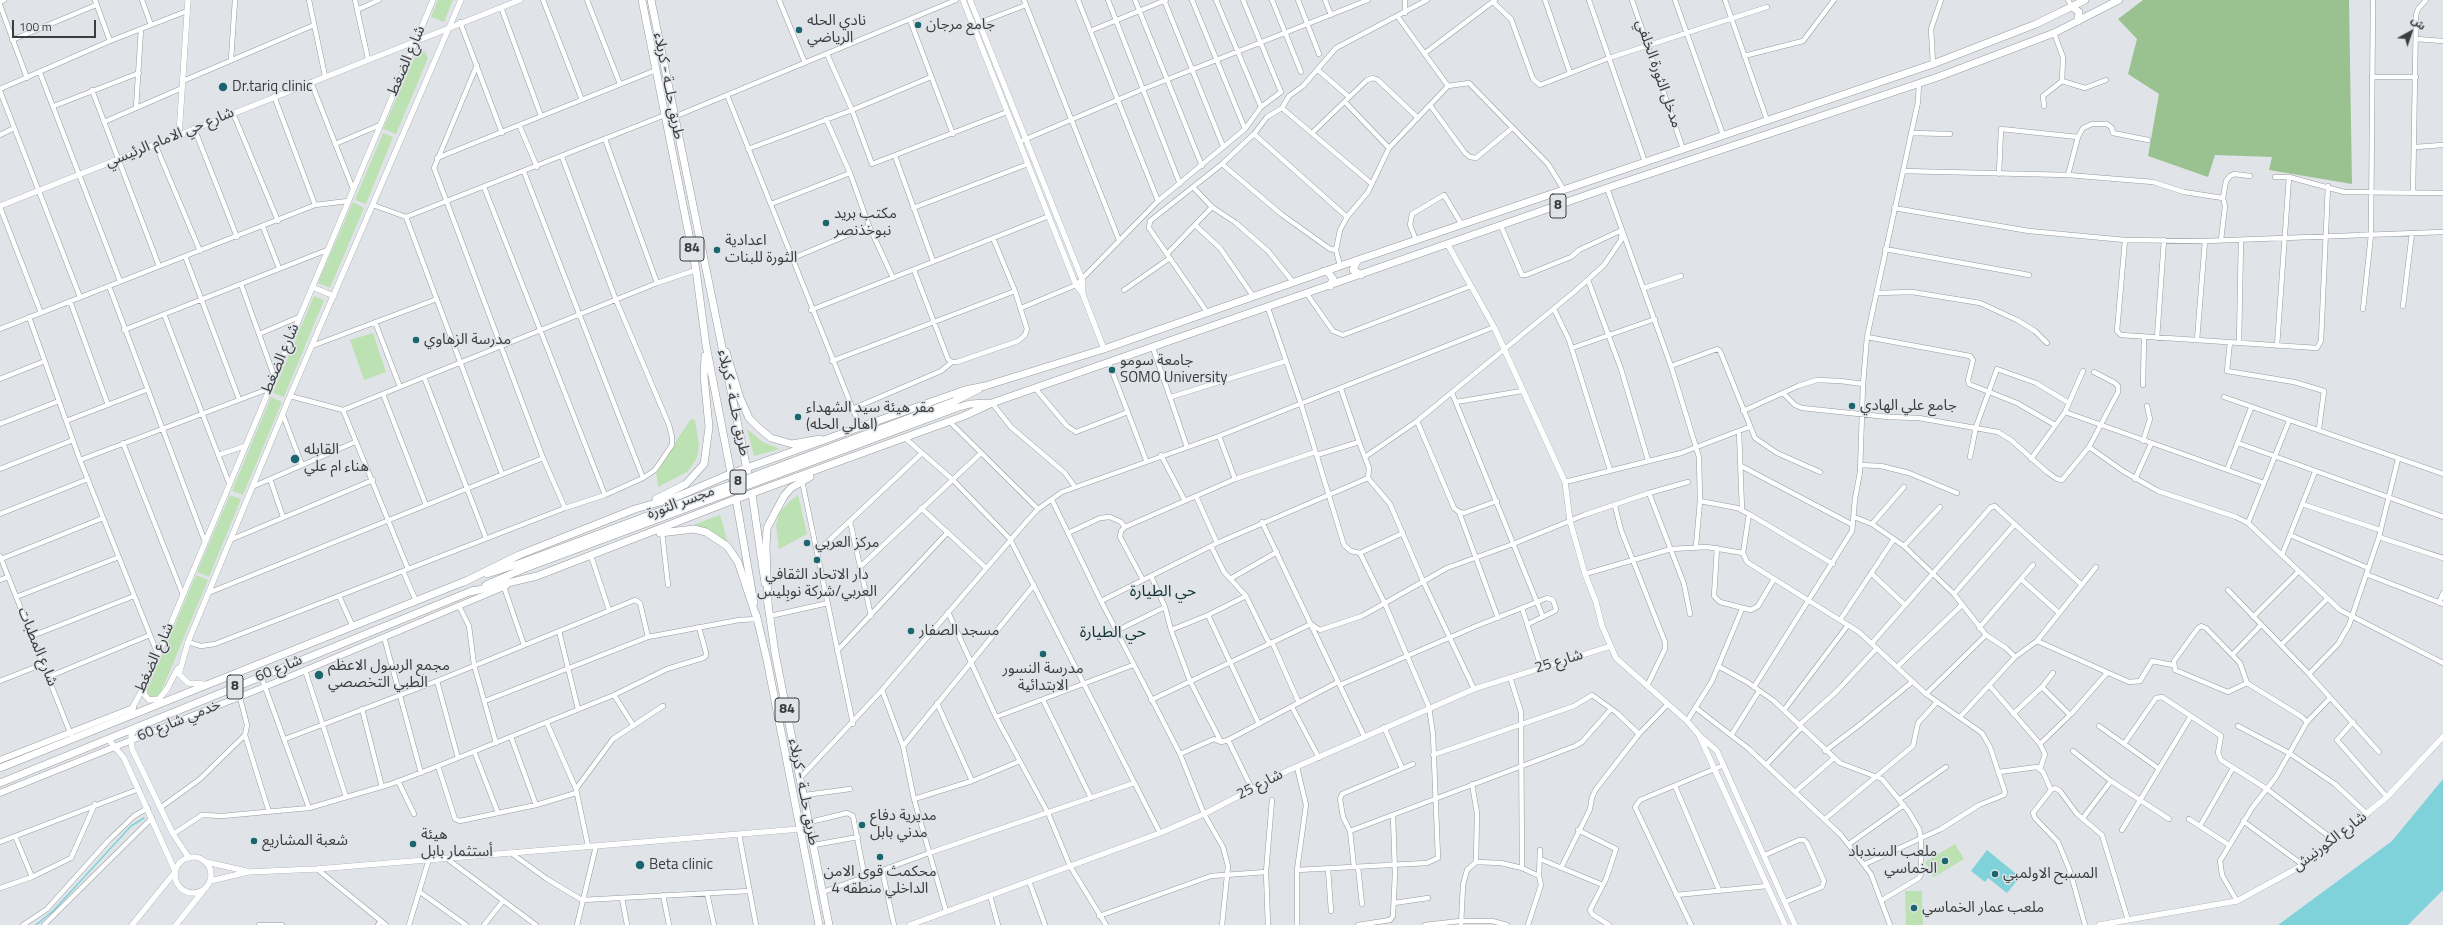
<!DOCTYPE html>
<html>
<head>
<meta charset="utf-8">
<style>
	body { margin:0 }
	#map { position:relative; width:2443px; height:925px; overflow:hidden; background:#e0e4e8; font-family:"Titillium Web","Noto Sans Arabic",sans-serif }
	canvas { display:block }
	.north { position:absolute; left:2391px; top:12px; width:40px; height:40px; -webkit-text-stroke:3px #e0e4e8; paint-order:stroke; rotate:40deg; font-size:11px; font-weight:700; line-height:16px; text-align:center; color:#3b3d3e }
	.north::after { content:''; display:block; margin:auto; width:14px; height:18px; background:#3b3d3e; clip-path:polygon(50% 0,100% 100%,50% 72%,0 100%) }
	.scale { position:absolute; left:12px; top:20px; width:84px; height:18px; box-sizing:border-box; border:2px solid #3b3d3e; border-top:0; padding-left:5px; font-size:12px; line-height:14px; white-space:nowrap; color:#3b3d3e; -webkit-text-stroke:3px #e0e4e8; paint-order:stroke }
</style>
</head>
<body>
<div id="map">
<canvas width="2443" height="925"></canvas>
<div class="north">ش</div>
<div class="scale">100 m</div>
</div>
<script>
const g = document.querySelector('canvas').getContext('2d');
g.lineJoin = 'round';
function fill(path, color) { g.fillStyle = color; g.fill(path, 'evenodd'); }
const toPath = rows => new Path2D(rows.map(r => 'M' + r).join(''));
function trace(path, color, width, dash) { g.strokeStyle = color; g.lineWidth = width; g.lineCap = dash ? 'butt' : 'round'; g.setLineDash(dash || []); g.stroke(path); }
function drawText(font, color, halo, rows, align = 'center') {
  g.font = font + ' "Titillium Web","Noto Sans Arabic",sans-serif'; g.lineWidth = 3; g.setLineDash([]); g.textBaseline = 'middle'; g.strokeStyle = halo; g.fillStyle = color; for (const [text, x, y, turn = 0] of rows) {
    g.save(); g.translate(x, y); g.rotate((+turn || 0) * Math.PI / 180); g.textAlign = isNaN(turn) ? turn : align; if (halo) g.strokeText(text, 0, 0); g.fillText(text, 0, 0); g.restore();
  }
}
fill(toPath([
	[438,0,453,0,444,22,431,17],
	[422,51,425,52,428,58,396,134,383,129,416,55],
	[383,133,393,137,366,204,355,200],
	[353,202,364,208,330,288,318,283],
	[314,296,324,300,284,397,273,393],
	[373,333,386,372,364,380,350,340],
	[271,397,282,402,243,495,232,491],
	[691,419,695,420,699,445,697,458,687,472,658,487,656,471],
	[747,429,763,442,780,449,754,456],
	[230,495,241,499,209,577,197,572],
	[798,495,807,534,779,549,776,525,780,512,790,501],
	[720,515,728,543,703,528,693,525],
	[196,575,208,580,159,697,151,699,147,691],
	[1955,844,1964,859,1934,877,1925,862],
	[1905,891,1922,891,1923,925,1906,925]
]), '#bce1b2');
fill(toPath([
	[2143,0,2349,0,2352,184,2269,170,2272,157,2215,155,2208,177,2148,156,2159,94,2128,74,2137,39,2118,19]
]), '#9ac290');
fill(toPath([
	[2443,779,2443,890,2408,925,2278,925,2392,841],
	[1987,850,2020,877,2007,893,1988,878,1985,882,1971,871]
]), '#7fd2d9');
trace(toPath([
	[36,925,54,910,131,826,144,818]
]), '#7fd2d9', 1.5);
const minor = toPath([
	[95,0,110,41],
	[142,0,151,25],
	[309,0,325,76],
	[355,0,368,59],
	[543,0,582,100],
	[587,0,620,84],
	[779,0,805,63],
	[1024,0,1119,240],
	[1078,0,1158,201],
	[1108,0,1180,184],
	[1135,0,1202,166],
	[1164,0,1223,146],
	[1192,0,1245,129],
	[1216,0,1261,107],
	[1272,0,1301,72],
	[1298,0,1319,54],
	[1325,0,1331,15],
	[1545,0,1570,73],
	[1589,0,1645,162],
	[1632,0,1683,149],
	[1675,0,1723,135],
	[1725,0,1767,120],
	[2068,0,2072,7],
	[0,2,4,0],
	[1493,2,1511,19,1533,79,1540,85,1609,58,1767,7],
	[0,5,27,78],
	[501,7,541,116],
	[357,10,379,0],
	[1405,13,1405,0],
	[1398,17,1448,86,1469,83,1548,164,1564,190],
	[910,20,953,134],
	[460,22,502,133],
	[979,23,1026,5],
	[1090,31,1166,0],
	[2054,33,2063,57,2062,81],
	[2416,39,2443,41],
	[12,40,96,5],
	[1425,53,1495,0],
	[827,54,852,110,872,164,1007,112],
	[1744,56,1803,41,1834,0],
	[231,60,235,0],
	[1933,64,1931,29,1941,0],
	[477,65,434,168,543,458,565,508],
	[1318,70,1349,97],
	[40,73,120,281],
	[2372,77,2416,77],
	[183,81,314,25],
	[311,82,353,189],
	[0,89,110,41,187,11],
	[92,90,159,266],
	[0,91,80,297],
	[727,95,860,427],
	[274,96,315,205],
	[1345,102,1389,148],
	[1430,105,1465,153,1470,157,1476,158,1511,129],
	[54,106,139,73],
	[2044,106,2043,96,2062,81,2085,88,2106,80],
	[136,108,141,29],
	[1282,108,1372,184],
	[233,113,278,221],
	[674,117,956,0],
	[826,119,850,173,869,226,893,278],
	[104,122,182,88],
	[520,127,537,167],
	[194,128,237,237],
	[1312,133,1367,80,1373,78,1378,80,1418,118],
	[1911,133,1950,134],
	[1254,134,1347,217],
	[0,135,14,128],
	[605,139,657,283],
	[1019,142,1143,89,1368,0],
	[155,144,200,251],
	[335,144,380,125],
	[2415,147,2443,145],
	[748,149,852,110,931,77],
	[895,156,933,261],
	[437,158,656,70],
	[1222,164,1281,214,1330,249,1336,250,1340,266],
	[1903,171,2068,175,2153,182,2184,192,2223,198,2225,206,2221,240],
	[524,172,643,478],
	[1999,174,2001,129,2078,137],
	[2068,175,2078,137,2083,128,2092,124,2107,124,2112,128,2113,133,2148,140],
	[2275,177,2289,177,2344,192,2443,193],
	[484,187,605,495],
	[1193,187,1212,207,1236,223,1268,251,1293,282],
	[1607,188,1671,366,1699,457,1700,501,1696,546],
	[2413,193,2416,15,2418,9,2426,0],
	[2223,198,2226,181,2230,176,2234,174,2250,176],
	[771,204,850,173],
	[373,205,406,217,665,115],
	[0,207,41,313],
	[913,208,1028,164],
	[1894,208,2029,231,2125,240,2205,241,2443,232],
	[406,217,502,474],
	[1195,225,1220,248,1253,296],
	[263,227,279,268],
	[1416,240,1410,225,1412,214,1444,195,1462,225],
	[2125,240,2117,331,2121,335,2317,348,2321,341,2328,186],
	[1885,249,2029,275],
	[1336,250,1340,230,1347,217,1368,192,1389,148,1448,86],
	[1167,254,1212,207],
	[185,256,239,399],
	[791,259,869,226],
	[914,270,948,359,952,362,957,362,1018,341,1025,335,1027,329,1015,291,993,238],
	[1588,280,1621,369,1648,460],
	[241,284,274,376],
	[109,286,205,542],
	[1644,288,1681,276],
	[1124,290,1170,258],
	[1877,293,1912,292,1980,303,2017,320,2035,331,2047,343],
	[1307,294,1333,331,1343,335,1471,286],
	[70,301,108,405],
	[2403,306,2412,233],
	[1021,308,1076,285,1158,201,1245,129,1261,107,1281,92,1243,0],
	[1268,308,1301,404,1344,545,1351,551,1360,553,1403,533],
	[1554,309,1569,340,1610,470],
	[2363,309,2371,235,2373,0],
	[811,310,1049,216],
	[1207,312,1149,228,1150,221,1222,164,1254,134,1267,117,1282,108,1289,96,1303,86,1336,48,1427,0],
	[164,314,229,483],
	[29,317,80,460,158,655],
	[375,322,400,387],
	[0,329,315,205,348,201],
	[124,330,327,250],
	[259,334,299,317],
	[1867,337,1970,356,1973,360,1968,380,1969,384,2017,403,2055,425],
	[2157,338,2164,240],
	[2197,340,2205,241],
	[2230,342,2227,371,2294,382,2324,391,2319,429],
	[2239,343,2241,240],
	[312,346,437,299],
	[2277,346,2289,177],
	[1153,348,1187,447],
	[1572,348,1655,319],
	[832,361,1015,291],
	[1109,363,1146,460],
	[1671,366,1717,349,1720,351,1755,438,1777,453,1820,472],
	[424,377,486,538],
	[0,379,45,361],
	[2143,385,2144,337],
	[1035,388,1067,426,1076,432,1128,412],
	[1341,389,1359,442],
	[1452,393,1543,617],
	[1783,393,1795,405,1802,408,1888,417,1919,418,1998,432,2011,440,2047,472,2057,479,2062,480,2089,447,2118,392,2118,386,2115,383,2094,372],
	[383,394,426,505],
	[290,396,343,410,657,283,696,270],
	[1171,397,1286,361],
	[2224,397,2443,474],
	[1456,402,1522,391],
	[992,403,1011,427,1065,473,1075,487],
	[852,409,941,371,952,362],
	[343,410,408,569],
	[1743,411,1798,386,1817,380,1841,381,1863,384],
	[2065,412,2264,483],
	[283,415,302,465],
	[66,421,146,390],
	[949,421,1038,509],
	[1417,421,1454,508,1459,512,1464,513,1497,501],
	[0,424,59,401],
	[1739,431,1742,510],
	[1219,436,1235,479],
	[905,438,953,480,1010,539,1160,833],
	[2143,441,2150,419,2147,406],
	[123,443,183,595],
	[2238,443,2443,517],
	[2089,447,2123,471,2158,491,2236,517,2248,523,2340,610,2443,663],
	[218,455,245,446],
	[1161,455,1185,501],
	[1365,457,1417,421,1574,292,1604,265,1621,240,1622,230,1579,250,1571,257,1526,275,1522,275,1501,226],
	[1970,457,1976,427,1997,369,2036,383,2069,403],
	[2031,459,2065,412,2083,371],
	[80,460,268,389],
	[1860,465,1881,466,1909,473,1957,493],
	[1741,466,1853,525],
	[0,469,73,440],
	[2227,470,2251,408],
	[1368,478,1390,504,1423,581,1474,689],
	[270,479,283,517],
	[2135,479,2151,444],
	[802,481,853,724],
	[1565,482,1681,453,1749,427],
	[1688,482,1649,493,1684,584,1690,614],
	[252,487,355,442],
	[1196,496,1217,543],
	[1052,500,1101,601,1180,754,1204,814,1223,847,1228,866,1222,925],
	[1700,501,1737,508,1749,514],
	[2302,504,2380,530],
	[1615,506,1621,530,1665,642,1665,649,1647,686],
	[921,508,985,567],
	[1459,512,1498,618],
	[0,514,88,479],
	[1854,517,1872,524,1904,546,1954,594,1986,635,2006,648,2015,657],
	[850,521,871,616],
	[1262,522,1364,736],
	[2248,523,2289,421],
	[1872,524,1904,487],
	[662,532,668,585],
	[1068,533,1100,518,1110,517,1121,522,1125,527],
	[2290,535,2368,568],
	[2379,537,2443,558],
	[230,540,373,480],
	[1211,546,1224,572,1246,596,1269,643],
	[1904,546,1940,507],
	[1717,548,1714,596,1720,602,1751,610,1758,606,1774,579],
	[818,551,922,453],
	[2282,555,2315,472],
	[0,556,71,735],
	[591,556,609,610],
	[1,559,103,518],
	[1833,564,1749,514,1743,553,1747,562,1859,632,1926,694,1982,733,1990,747,2005,792,2004,795,1979,805,1941,829,1865,864],
	[860,567,980,454],
	[403,571,416,601],
	[1871,573,1905,605],
	[1585,574,1671,549,1707,547,1743,553],
	[2366,574,2443,604],
	[1151,576,1165,607,1171,630],
	[1230,579,1277,552],
	[2021,579,2059,613],
	[0,580,8,577],
	[1143,580,1120,537,1121,531,1125,527,1235,479,1315,452],
	[504,587,524,645],
	[2228,590,2309,674,2379,752],
	[208,593,543,458],
	[1954,594,2015,524],
	[339,596,353,627],
	[16,597,119,557],
	[1101,601,1217,543,1368,478,1369,468,1359,442,1317,455],
	[2439,603,2443,593],
	[459,606,469,626,474,665,496,743],
	[1522,608,1541,667],
	[948,612,996,717,1048,813,1070,866,1106,925],
	[1208,615,1259,724],
	[770,616,828,603],
	[2253,617,2299,571],
	[1840,620,1894,539],
	[1979,628,2033,565],
	[559,631,578,709],
	[1116,631,1165,607],
	[32,636,134,596],
	[384,637,421,773],
	[2037,641,2096,567],
	[188,642,201,646,215,644,565,508,605,495,643,478,655,470,672,445,672,437,669,425,616,300,562,157],
	[1272,642,1299,703],
	[1872,643,1991,507,1995,506,1998,509,2082,585],
	[2281,645,2327,599],
	[837,651,948,532],
	[2233,654,2261,625],
	[1718,666,1747,682,1774,701,1840,763,1882,779,1909,812,1919,829,1921,838,1921,874,1919,878,1882,900],
	[1897,667,1962,605],
	[305,670,346,797],
	[2309,674,2338,644,2349,625,2379,537,2398,459],
	[261,676,309,808],
	[48,677,150,635],
	[1510,677,1521,712,1522,868],
	[0,681,43,664],
	[437,681,458,758],
	[1340,685,1474,627,1547,598,1553,600,1556,609,1555,611,1528,624],
	[1989,685,2040,744,2045,754,2040,769],
	[1754,687,1852,531,1855,499,1860,472,1863,384,1867,337,1918,102,1919,83],
	[2042,687,2070,715],
	[882,690,903,746,914,799,946,911],
	[1926,694,1986,635],
	[614,695,633,725],
	[1043,700,1091,798],
	[1151,700,1311,624,1320,630,1362,616,1447,568,1513,544,1584,515,1649,493],
	[485,701,648,637,739,620,757,619],
	[937,703,972,781],
	[1292,707,1319,758],
	[1696,708,1749,749,1841,835,1871,874,1890,925],
	[362,709,382,787],
	[1784,710,1848,625],
	[2013,714,2042,687,2053,673],
	[996,717,1133,665],
	[1960,717,2015,657,2037,641,2129,682,2140,681,2152,661,2173,665],
	[1687,721,1712,681,1742,609],
	[2307,722,2330,698],
	[2353,722,2337,740,2387,797],
	[547,723,576,789,588,846],
	[1799,725,1836,692,1877,648],
	[2099,726,2158,768],
	[2238,726,2289,753,2335,784,2367,814],
	[1384,727,1402,768],
	[1732,734,1759,691],
	[245,735,269,812],
	[511,737,536,805],
	[285,739,437,681,635,600,640,603,648,637],
	[1228,740,1252,789],
	[1221,742,1190,681,1171,630,1208,615,1246,596],
	[2040,744,2072,713,2107,673],
	[2124,744,2156,698,2162,697,2221,736,2218,753,2221,760,2267,789,2335,841],
	[903,746,1034,585],
	[474,751,498,813],
	[1825,751,1862,723,1912,682],
	[2073,751,2111,781,2169,819],
	[1180,754,1214,739,1221,742,1228,740,1338,682],
	[1433,755,1574,706,1592,695,1617,713,1639,734],
	[1766,765,1802,727],
	[438,766,455,819,460,821,536,805,576,793],
	[1297,767,1306,805,1297,870,1297,925],
	[1999,772,2037,767,2043,772,2051,790],
	[801,777,882,690,1026,522,1038,509,1062,492,1219,436,1494,327],
	[398,781,414,814],
	[1675,786,1719,890],
	[576,789,613,739,663,706],
	[1795,792,1834,758],
	[805,795,850,789],
	[914,799,972,781,1020,761],
	[1900,799,1946,767],
	[160,808,200,779,245,735,247,725,237,686],
	[2083,818,2111,781],
	[1825,819,1913,746,1918,723,1937,702],
	[2189,819,2229,845],
	[2243,821,2303,865],
	[810,822,847,813,853,816,865,879],
	[2200,826,2233,768],
	[1578,830,1616,849,1606,879,1590,910,1592,914,1609,925],
	[2122,830,2191,716],
	[1350,831,1575,746,1582,742,1611,709],
	[173,834,202,815,222,816,309,808,391,784,438,766,614,695,667,669,703,658,706,656,706,653,699,627],
	[739,834,756,925],
	[15,836,32,877],
	[0,842,139,789],
	[1849,844,1904,805],
	[814,845,858,837],
	[511,853,547,879,582,900,749,891],
	[1765,855,1799,840,1804,840,1807,843,1824,881,1822,887,1785,902],
	[446,858,536,925],
	[1540,859,1603,885],
	[1476,862,1501,863,1522,868,1539,876,1541,885,1528,925],
	[1354,867,1350,831,1343,817,1340,799,1342,794,1413,764],
	[1358,867,1362,904],
	[1561,868,1590,809,1592,797,1596,789,1639,734,1668,704],
	[317,869,381,921,378,925],
	[1328,869,1331,911],
	[882,870,894,925],
	[1297,870,1427,863,1438,858,1433,734,1429,707,1385,604,1360,553],
	[1539,876,1540,850],
	[1029,881,1045,925],
	[0,888,32,877,71,858,95,804],
	[420,892,466,925],
	[823,892,929,853,1134,783],
	[707,893,714,925],
	[663,895,669,925],
	[990,895,998,925],
	[1676,895,1767,886],
	[622,898,627,925],
	[2237,901,2222,875,2220,861,2252,808,2276,777,2307,722,2302,717,2247,683,2240,663,2206,628,2201,626,2198,628,2174,661,2175,670,2228,692,2247,683],
	[1394,903,1428,898],
	[1099,916,1211,876,1266,872],
	[381,921,386,925],
	[23,925,47,909,108,841,134,816,148,808],
	[44,925,152,818],
	[259,925,282,925],
	[409,925,429,859],
	[484,925,503,901],
	[577,925,596,846],
	[1268,925,1266,872,1272,800],
	[1358,925,1390,920,1393,916,1395,873,1393,816],
	[1425,925,1460,921,1492,921,1507,925],
	[1461,925,1463,885,1467,870,1476,862,1477,813,1472,784],
	[1691,925,1635,807,1640,800,1724,765],
	[2085,925,2070,871,2058,842,2035,818,2033,813,2051,790,2055,788,2060,791,2077,814,2102,835,2128,920]
]);
const tertiary = toPath([
	[963,0,1076,285,1083,294],
	[970,0,1082,279,1083,295,1104,349],
	[179,135,188,0],
	[0,206,520,0],
	[1448,245,1494,327,1565,482,1570,521,1585,574,1596,602,1602,626,1616,658,1687,721,1699,735,1785,925],
	[312,287,334,296],
	[204,684,188,683,179,674,188,642,290,396,461,0],
	[145,687,144,694,149,700,159,699,167,689,178,668],
	[130,712,146,683,433,0],
	[135,728,131,736,132,749,173,834,189,858],
	[1700,736,1717,751,1795,925],
	[108,739,124,758,175,871],
	'175 875a18 18 0 1 1 36 0a18 18 0 1 1-36 0Z',
	[206,862,246,871],
	[210,881,248,872,317,869,800,829],
	[132,925,175,872],
	[176,925,203,891],
	[910,925,1160,833,1204,814,1287,771,1474,689,1611,646],
	[2099,925,2237,901,2303,865,2387,797,2443,737]
]);
const secondary = toPath([
	[0,760,133,708],
	[0,793,294,675,506,586]
]);
const primary = toPath([
	[752,494,765,583],
	[736,499,754,603],
	[767,597,775,653,829,925],
	[756,614,767,660,819,925]
]);
const trunk = toPath([
	[642,0,696,270,706,345,734,489],
	[651,0,750,484],
	[2072,7,2079,12,2078,21],
	[1357,261,1353,270,1361,275],
	[1324,271,1328,272,1333,279,1330,286],
	[726,352,740,398,749,418,760,429,771,438,792,444,820,439],
	[955,401,979,389],
	[956,408,970,404,988,403],
	[656,499,686,484,704,464,709,427,704,376,705,356],
	[660,533,694,529,706,532,727,546,738,562,757,619],
	[487,574,521,563],
	[464,582,519,555,635,509,674,498,730,474,860,427,965,390,985,386,1104,349,1340,266,1933,64,2036,24,2085,0],
	[486,585,523,569],
	[470,592,537,576,736,499,964,416,992,403,1607,188,1938,77,2054,33,2119,0],
	[768,603,766,547,767,528,784,496,791,488,810,477],
	[0,768,468,580],
	[0,783,474,590]
]);
trace(minor, '#969a9d', 5.5);
trace(tertiary, '#969a9d', 6);
trace(secondary, '#969a9d', 7);
trace(primary, '#969a9d', 8);
trace(trunk, '#969a9d', 8);
trace(minor, '#fff', 4.5);
trace(tertiary, '#fff', 5.5);
trace(secondary, '#fff', 6);
trace(primary, '#fff', 7);
trace(trunk, '#fff', 7);
const trunkBridge = toPath([
	[521,563,955,401],
	[523,569,956,408]
]);
trace(trunkBridge, '#969a9d', 8, []);
trace(trunkBridge, '#fff', 7);
for (const [x, y, r, color] of [
	[918,25,4,"#1a666f"],
	[799,30,4,"#1a666f"],
	[223,87,5,"#1a666f"],
	[826,223,4,"#1a666f"],
	[717,250,4,"#1a666f"],
	[416,340,4,"#1a666f"],
	[1112,370,4,"#1a666f"],
	[1852,406,4,"#1a666f"],
	[798,417,4,"#1a666f"],
	[295,459,5,"#1a666f"],
	[807,543,4,"#1a666f"],
	[817,560,4,"#1a666f"],
	[911,631,4,"#1a666f"],
	[1043,654,4,"#1a666f"],
	[319,675,5,"#1a666f"],
	[862,825,4,"#1a666f"],
	[254,841,4,"#1a666f"],
	[413,844,4,"#1a666f"],
	[880,857,4,"#1a666f"],
	[1945,861,4,"#1a666f"],
	[640,865,5,"#1a666f"],
	[1995,874,4,"#1a666f"],
	[1914,908,4,"#1a666f"]
]) { const dot = new Path2D(); dot.arc(x, y, r, 0, 2 * Math.PI); g.fillStyle = color; g.fill(dot); trace(dot, '#e0e4e8', 1.5); }
for (const [x, y, w] of [
	[1558,206,16],
	[692,249,24],
	[738,482,16],
	[235,687,16],
	[787,710,24]
]) { const box = new Path2D(); box.roundRect(x - w / 2, y - 12, w, 24, 3); g.fillStyle = '#e0e4e8'; g.fill(box); trace(box, '#3b3d3e', 1); }
drawText('bold 14px', '#3b3d3e', null, [
	["8",1558,206],
	["84",692,249],
	["8",738,482],
	["8",235,687],
	["84",787,710]
]);
drawText('15px', '#3b3d3e', '#e0e4e8', [
	["نادي الحله",807,21],
	["الرياضي",807,38],
	["جامع مرجان",926,25],
	["Dr.tariq clinic",232,87],
	["مكتب بريد",834,214],
	["نبوخذنصر",834,231],
	["اعدادية",725,241],
	["الثورة للبنات",725,258],
	["مدرسة الزهاوي",424,340],
	["جامعة سومو",1120,361],
	["SOMO University",1120,378],
	["جامع علي الهادي",1860,406],
	["مقر هيئة سيد الشهداء",806,408],
	["(اهالي الحله)",806,425],
	["القابله",304,450],
	["هناء ام علي",304,467],
	["مركز العربي",815,543],
	["دار الاتحاد الثقافي",817,575,"center"],
	["العربي/شركة نوبِليس",817,592,"center"],
	["مسجد الصفار",919,631],
	["مجمع الرسول الاعظم",328,666],
	["الطبي التخصصي",328,683],
	["مدرسة النسور",1043,669,"center"],
	["الابتدائية",1043,686,"center"],
	["مديرية دفاع",870,816],
	["مدني بابل",870,833],
	["هيئة",421,835],
	["أستثمار بابل",421,852],
	["شعبة المشاريع",262,841],
	["ملعب السندباد",1937,852,"right"],
	["الخماسي",1937,869,"right"],
	["Beta clinic",649,865],
	["محكمث قوى الامن",880,872,"center"],
	["الداخلي منطقه 4",880,889,"center"],
	["المسبح الاولمبي",2003,874],
	["ملعب عمار الخماسي",1922,908]
], 'left');
drawText('15px', '#3b3d3e', '#e0e4e8', [
	["شارع الضغط",407,61,-67],
	["مدخل الثورة الخلفي",1658,74,71],
	["طريق حلــة - كربلاء",668,86,79],
	["شارع حي الامام الرئيسي",170,138,-22],
	["شارع الضغط",281,359,-67],
	["طريق حلــة - كربلاء",733,403,78],
	["مجسر الثورة",681,503,-20],
	["شارع المطبات",37,647,68],
	["شارع الضغط",155,658,-66],
	["شارع 25",1559,662,-17],
	["شارع 60",279,669,-22],
	["خدمي شارع 60",179,721,-22],
	["شارع 25",1260,785,-27],
	["طريق حلــة - كربلاء",803,792,79],
	["شارع الكورنيش",2330,842,-37]
]);
drawText('16px', '#113338', '#e0e4e8', [
	["حي الطيارة",1163,592],
	["حي الطيارة",1113,633]
]);
</script>
</body>
</html>
